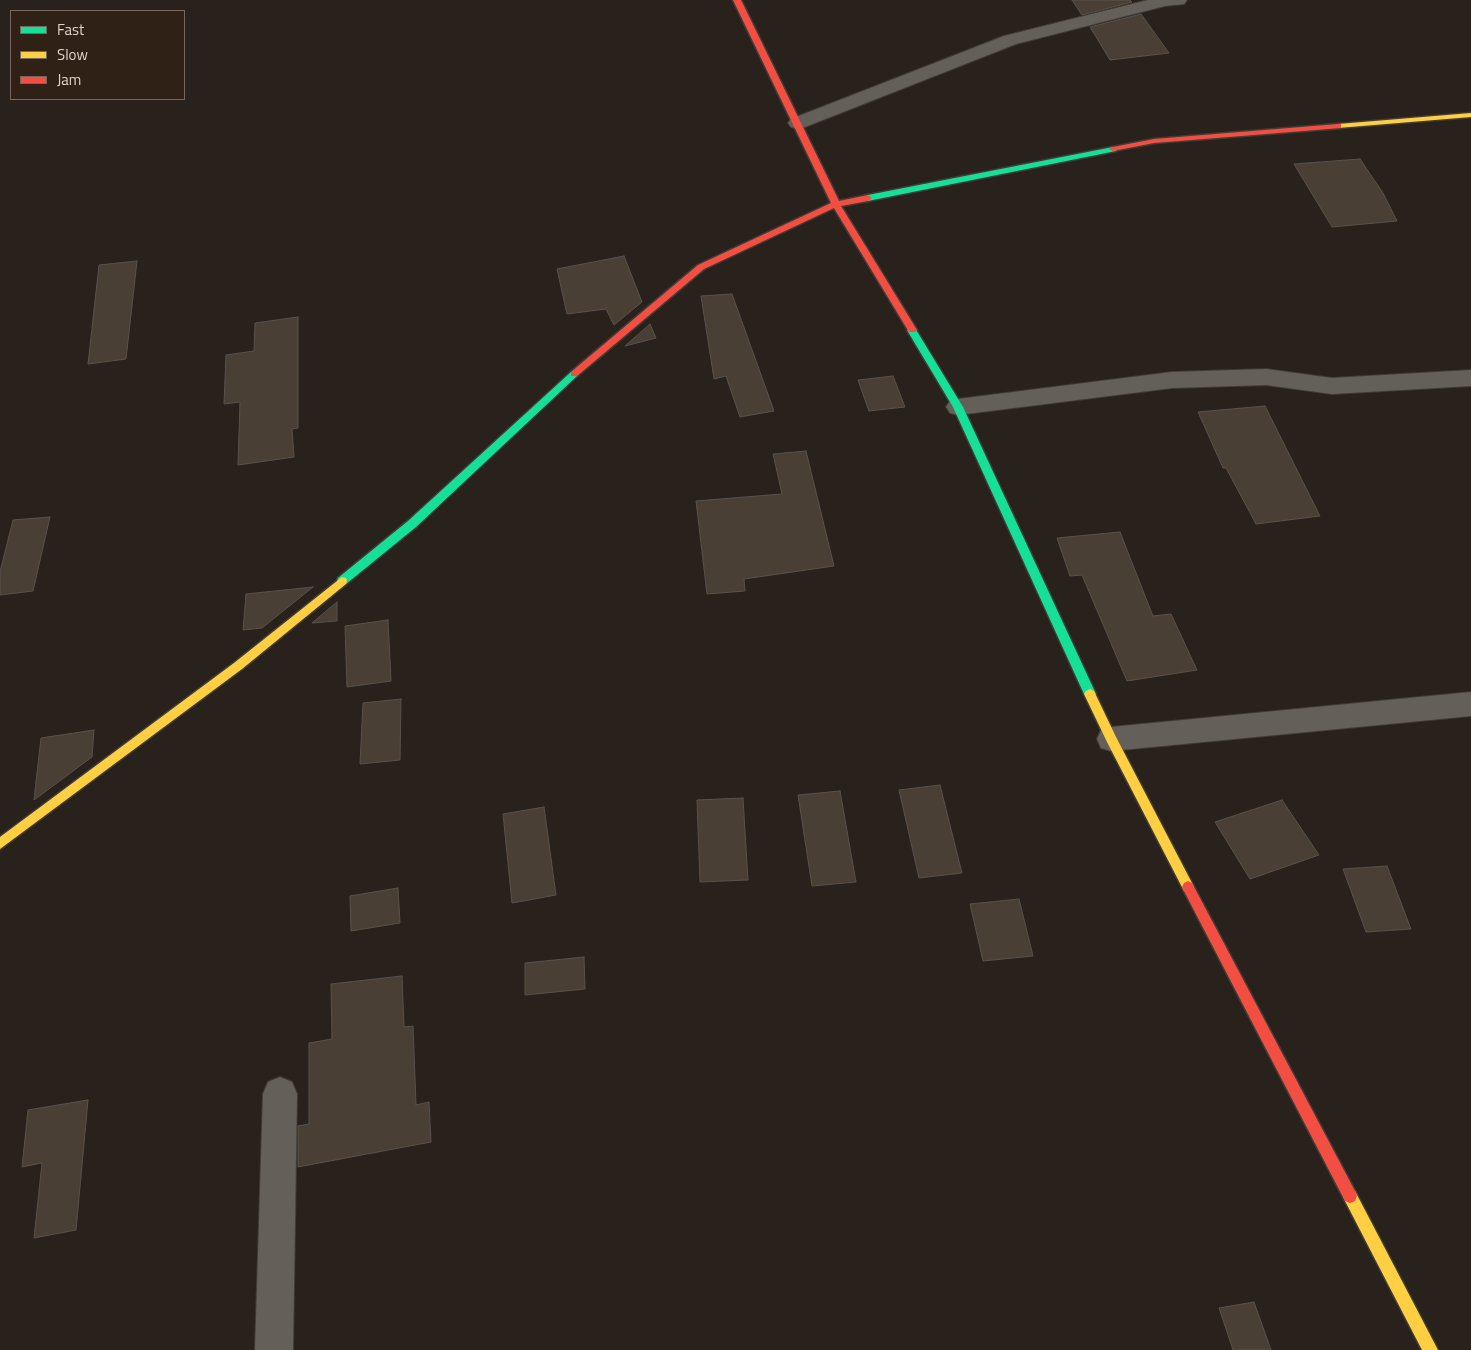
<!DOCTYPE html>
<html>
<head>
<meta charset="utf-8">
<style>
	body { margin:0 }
	#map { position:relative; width:1471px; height:1350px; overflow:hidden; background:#29221c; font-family:"Titillium Web",sans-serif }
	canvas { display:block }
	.legend { position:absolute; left:10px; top:10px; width:175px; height:90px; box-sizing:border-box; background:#2f2116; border:1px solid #75695f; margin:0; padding:6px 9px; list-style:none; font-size:15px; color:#ddd4cc }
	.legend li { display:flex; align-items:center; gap:10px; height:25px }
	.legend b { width:25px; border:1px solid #75695f }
</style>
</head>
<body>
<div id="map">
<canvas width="1471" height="1350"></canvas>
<ul class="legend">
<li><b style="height:6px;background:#16e098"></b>Fast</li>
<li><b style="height:6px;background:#ffcf43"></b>Slow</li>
<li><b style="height:6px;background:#f24e42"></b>Jam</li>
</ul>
</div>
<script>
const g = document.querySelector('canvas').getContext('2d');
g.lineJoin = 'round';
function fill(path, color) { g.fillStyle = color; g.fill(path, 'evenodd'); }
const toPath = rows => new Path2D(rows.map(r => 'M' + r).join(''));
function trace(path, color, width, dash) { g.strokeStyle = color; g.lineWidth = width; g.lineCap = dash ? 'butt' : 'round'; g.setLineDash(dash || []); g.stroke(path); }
const building = toPath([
	[1072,0,1130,0,1132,2,1082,15,1072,0],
	[1141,14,1169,53,1110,60,1090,27,1141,14],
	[1360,159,1383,193,1397,221,1332,227,1294,164,1360,159],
	[624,256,642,302,614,325,606,309,567,314,557,269,624,256],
	[137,261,126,359,88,364,99,265,137,261],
	[732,294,774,411,740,417,726,376,714,379,701,296,732,294],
	[298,317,298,428,292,429,294,457,238,465,240,402,224,404,226,355,254,351,255,323,298,317],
	[650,324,656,338,625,346,650,324],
	[893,376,905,407,869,411,858,380,893,376],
	[1265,406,1320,516,1256,524,1226,468,1223,468,1198,412,1265,406],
	[806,451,834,566,744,579,745,591,707,594,696,501,782,494,773,454,806,451],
	[50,517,33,591,0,595,0,572,13,520,50,517],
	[1120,532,1153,616,1171,614,1197,670,1127,681,1082,575,1070,576,1057,538,1120,532],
	[313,587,262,628,243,630,246,594,313,587],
	[337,602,337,621,312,623,337,602],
	[388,620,391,681,347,687,345,626,388,620],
	[401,699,400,760,360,764,363,703,401,699],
	[94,730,92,757,34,800,41,738,94,730],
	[940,785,962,873,919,878,899,790,940,785],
	[840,791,856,882,812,886,798,795,840,791],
	[743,798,748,880,700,882,697,800,743,798],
	[1282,800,1319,855,1250,879,1215,822,1282,800],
	[544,807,556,895,512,903,503,814,544,807],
	[1387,866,1411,929,1366,932,1343,869,1387,866],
	[398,888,400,923,351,931,350,896,398,888],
	[1019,899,1033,956,983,961,970,904,1019,899],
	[584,957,585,989,525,995,525,963,584,957],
	[402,976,404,1027,413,1026,416,1105,429,1102,431,1142,298,1167,298,1126,309,1124,309,1043,332,1039,331,984,402,976],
	[88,1100,76,1230,34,1238,42,1163,22,1167,28,1110,88,1100],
	[1254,1302,1271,1350,1233,1350,1219,1308,1254,1302]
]);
fill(building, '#4a3f34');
trace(building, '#58524c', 1);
const street = toPath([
	[1148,0,1187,0,1184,4,1165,6,1016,44,805,127,798,129,791,127,788,123,791,119,1004,36,1148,0],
	[1266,369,1332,378,1471,370,1471,386,1332,394,1266,385,1172,388,958,415,950,413,946,407,950,401,958,399,1172,372,1266,369],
	[1471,692,1471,716,1111,751,1101,748,1097,739,1101,730,1111,727,1471,692],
	[280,1077,292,1082,297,1094,293,1350,255,1350,263,1094,268,1082,280,1077]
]);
const fast = toPath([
	[1113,147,1117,149,1116,151,868,201,864,198,868,195,1113,147],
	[912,327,915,328,963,407,1096,694,1094,697,1090,699,1086,697,1084,694,953,407,907,330,912,327],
	[574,371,577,372,577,376,416,527,346,584,338,584,337,581,338,578,408,521,571,372,574,371]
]);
const slow = toPath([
	[1471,113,1471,117,1338,128,1334,126,1338,124,1471,113],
	[342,577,346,578,347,581,346,584,242,669,0,849,0,837,234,663,342,577],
	[1090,689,1094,691,1116,737,1192,883,1194,887,1192,891,1188,893,1184,891,1107,742,1084,694,1086,691,1090,689],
	[1350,1189,1355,1191,1438,1350,1422,1350,1345,1201,1343,1196,1345,1191,1350,1189]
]);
const jam = toPath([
	[733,0,741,0,839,201,868,195,872,198,868,201,841,206,917,330,915,332,909,332,834,208,704,269,577,376,571,376,571,372,698,265,831,203,733,0],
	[1338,124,1341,124,1341,128,1154,143,1113,151,1109,149,1113,147,1154,139,1338,124],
	[1188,881,1192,883,1355,1191,1357,1196,1355,1201,1350,1203,1345,1201,1184,891,1182,887,1184,883,1188,881]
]);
trace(street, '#423c37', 2);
trace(fast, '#423c37', 3);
trace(slow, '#423c37', 3);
trace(jam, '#423c37', 3);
fill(street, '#655f5a');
fill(fast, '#16e098');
fill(slow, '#ffcf43');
fill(jam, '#f24e42');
</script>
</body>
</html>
